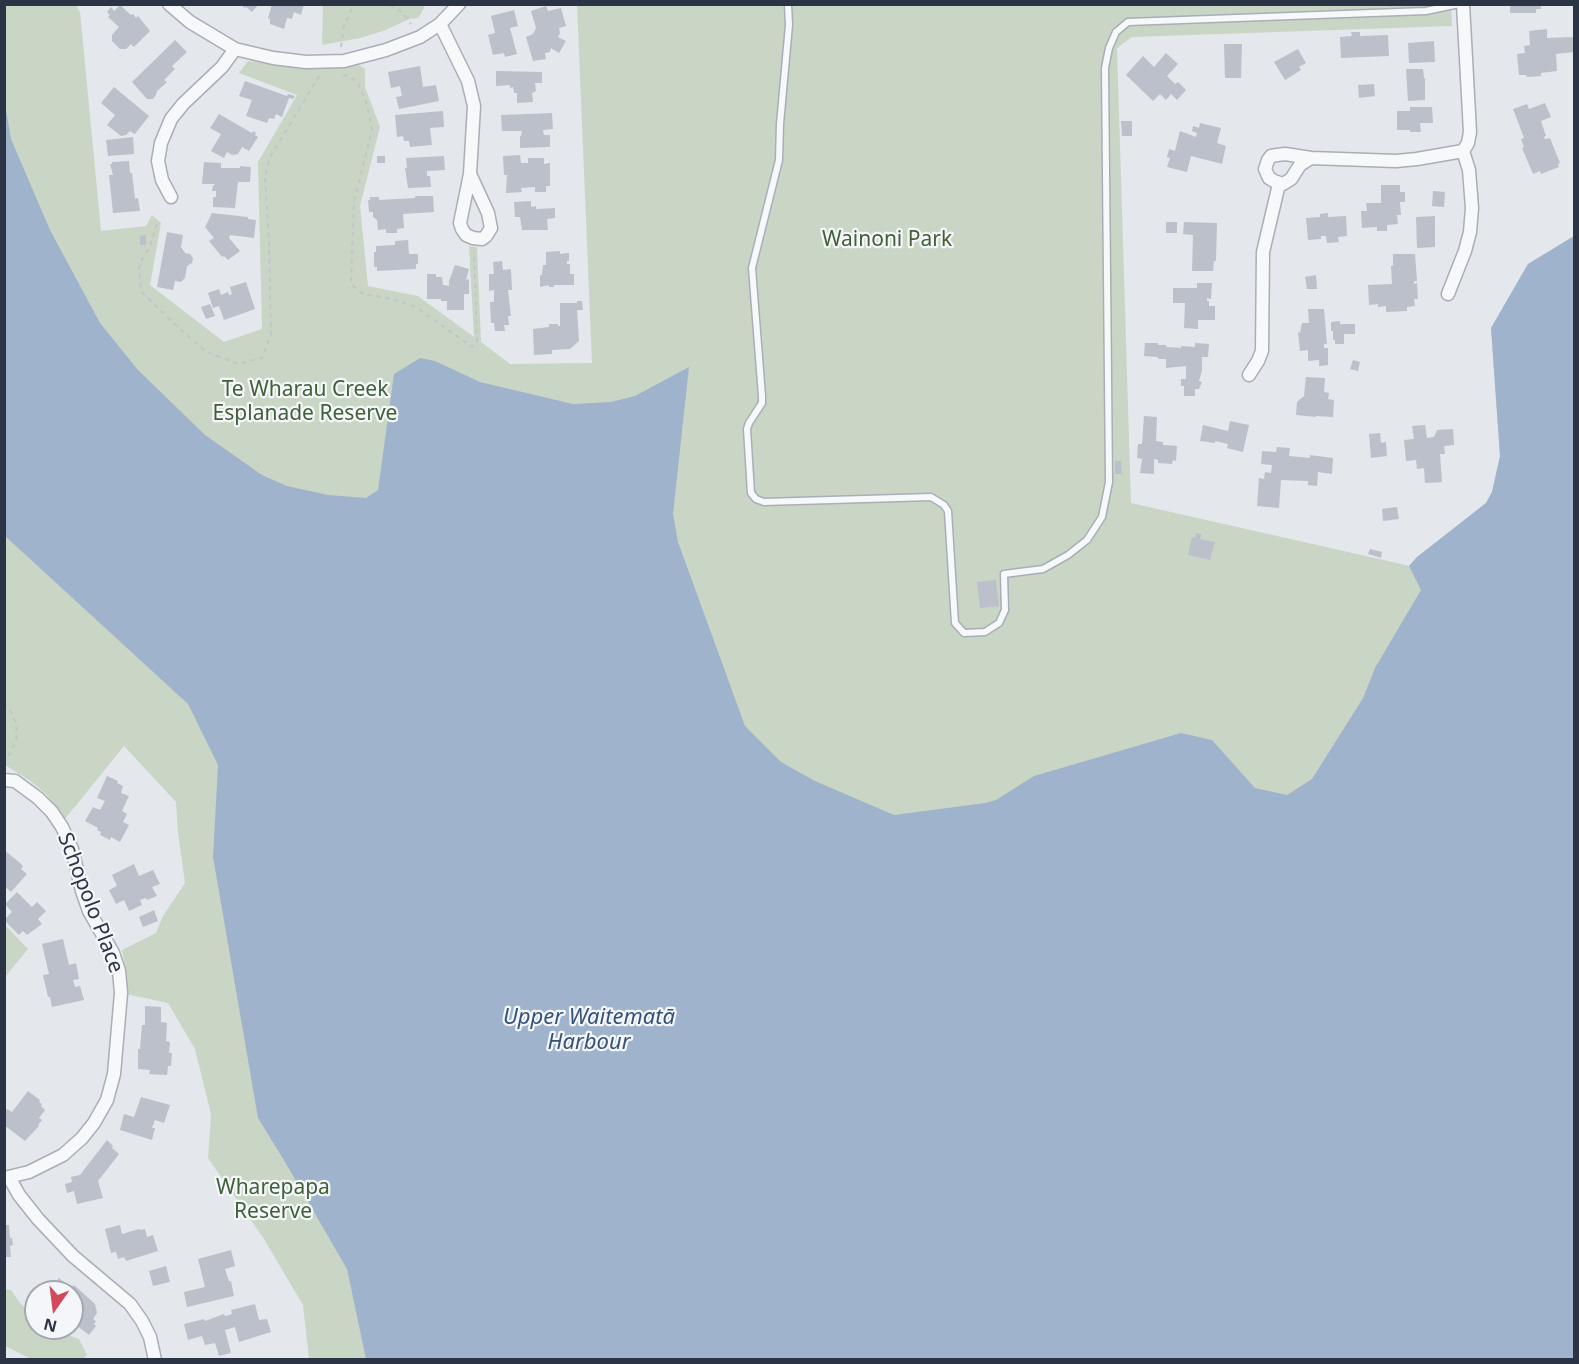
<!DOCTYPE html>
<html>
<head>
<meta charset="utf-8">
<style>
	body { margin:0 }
	#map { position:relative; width:1579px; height:1364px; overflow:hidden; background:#e4e7ec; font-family:"Noto Sans",sans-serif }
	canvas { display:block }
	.frame { position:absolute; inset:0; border:6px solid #2b3445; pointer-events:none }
	.north { position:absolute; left:24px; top:1280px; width:60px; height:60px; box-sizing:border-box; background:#f4f6f9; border:2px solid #a4a8b1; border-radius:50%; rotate:194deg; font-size:16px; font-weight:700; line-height:24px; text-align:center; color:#2b3445 }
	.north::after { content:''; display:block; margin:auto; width:21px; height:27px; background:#d1495b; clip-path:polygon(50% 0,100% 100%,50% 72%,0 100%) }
</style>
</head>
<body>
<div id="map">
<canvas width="1579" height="1364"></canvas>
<div class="frame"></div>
<div class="north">N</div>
</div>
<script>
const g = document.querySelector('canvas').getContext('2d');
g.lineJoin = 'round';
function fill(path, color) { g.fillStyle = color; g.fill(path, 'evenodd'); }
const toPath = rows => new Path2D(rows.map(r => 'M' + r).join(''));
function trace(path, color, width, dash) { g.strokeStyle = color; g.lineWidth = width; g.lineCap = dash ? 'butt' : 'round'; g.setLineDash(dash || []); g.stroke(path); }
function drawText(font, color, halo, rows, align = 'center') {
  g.font = font + ' "Noto Sans",sans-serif'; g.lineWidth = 4.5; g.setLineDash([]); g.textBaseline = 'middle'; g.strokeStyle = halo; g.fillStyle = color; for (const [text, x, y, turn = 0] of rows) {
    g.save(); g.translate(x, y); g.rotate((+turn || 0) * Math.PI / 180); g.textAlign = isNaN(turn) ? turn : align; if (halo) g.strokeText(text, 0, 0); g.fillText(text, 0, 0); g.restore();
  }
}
fill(toPath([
	[4,5,76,5,80,12,101,231,146,226,152,215,161,223,150,285,224,342,262,329,258,162,297,95,239,73,248,61,300,68,359,65,365,69,365,87,380,127,360,206,368,286,418,296,474,337,469,246,477,247,481,342,510,364,592,363,577,5,1451,5,1452,26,1132,37,1117,48,1131,503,1410,566,1417,557,1486,503,1492,492,1500,456,1491,328,1528,264,1574,236,1574,1359,309,1359,303,1305,264,1239,208,1158,211,1114,195,1049,168,1003,126,994,126,973,122,950,156,933,163,916,185,883,178,833,176,802,124,746,65,819,47,795,32,782,5,765],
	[323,5,423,4,424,8,419,17,414,19,412,18,383,31,360,38,322,45],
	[5,925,28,949,5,977],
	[4,1289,11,1290,20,1303,36,1318,36,1328,54,1328,63,1333,79,1339,87,1355,83,1359,31,1359,5,1346]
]), '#c9d6c5');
fill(toPath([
	[5,104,11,139,50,230,100,323,138,370,205,435,262,475,287,486,328,495,366,498,378,490,394,374,420,358,435,361,480,382,573,404,611,402,635,396,689,367,673,514,678,542,745,726,781,762,815,781,894,815,985,803,996,800,1034,776,1181,733,1212,740,1255,788,1287,795,1312,779,1363,698,1375,668,1421,590,1409,566,1417,557,1486,503,1492,492,1500,456,1491,328,1528,264,1574,236,1574,1359,366,1359,347,1269,285,1162,258,1118,213,857,218,765,188,704,5,536]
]), '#9fb4cc');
fill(toPath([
	[259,4,252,12,246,7,245,8,241,5],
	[272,4,304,4,301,15,294,12,292,19,287,18,284,29,270,24,270,19,268,18],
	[1510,4,1541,4,1541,9,1536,9,1536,13,1510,13],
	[120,5,131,15,133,14,136,18,138,16,150,31,134,47,131,44,126,49,120,49,112,41,112,35,119,27,108,17,110,15,107,12,111,7,114,11],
	[546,6,548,11,561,8,566,26,559,28,560,33,558,37,566,41,559,53,551,48,550,52,545,53,546,59,533,61,526,37,533,34,536,28,531,11],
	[514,10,518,26,510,28,517,54,505,57,504,53,493,55,488,35,495,33,491,16],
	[1547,29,1547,38,1574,37,1574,52,1556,54,1557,71,1541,73,1541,76,1527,77,1526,75,1519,75,1517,54,1525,53,1524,46,1530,45,1529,31],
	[1351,32,1360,32,1360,36,1388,35,1389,56,1341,58,1340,37,1352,36],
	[175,40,187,52,172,66,175,69,164,80,167,82,157,91,156,95,153,99,147,99,132,82],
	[1434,41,1435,62,1409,63,1408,43],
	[1224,44,1242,44,1241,78,1225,78],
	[1298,49,1306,63,1299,67,1301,70,1285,80,1274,62],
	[1166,53,1178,64,1167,76,1175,84,1178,82,1186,90,1177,100,1171,94,1166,100,1160,94,1153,101,1126,75,1143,56,1154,67],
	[420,66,423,87,436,85,439,101,399,109,396,97,402,96,400,86,391,88,388,72],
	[1406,69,1423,69,1424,78,1425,78,1425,100,1408,101],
	[496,71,542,72,542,83,535,83,536,91,532,93,533,102,517,103,517,93,514,93,513,87,510,88,510,85,496,86],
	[245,81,287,96,288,94,295,96,293,99,289,98,282,117,276,114,274,119,269,118,267,123,246,116,252,100,239,96],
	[1374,84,1375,96,1359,98,1358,85],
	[114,87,149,116,135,134,130,131,126,135,121,136,107,125,115,115,101,103],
	[1545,103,1551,117,1541,121,1546,136,1544,137,1545,139,1550,138,1560,163,1558,164,1559,167,1541,174,1540,171,1533,174,1522,148,1524,147,1521,139,1524,138,1513,109,1527,104,1529,109],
	[1410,107,1432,107,1433,123,1420,123,1421,132,1410,132,1410,130,1397,130,1397,111,1410,111],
	[443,111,444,127,430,128,432,145,410,147,409,141,404,141,403,136,397,137,395,115],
	[552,113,553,129,543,130,544,135,550,135,550,147,520,148,520,136,521,136,522,131,502,131,501,115],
	[219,114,252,133,253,131,256,133,255,135,258,137,249,151,242,147,238,154,232,155,227,152,224,158,211,151,221,134,210,128],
	[1121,121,1132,121,1132,136,1122,136],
	[1200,123,1221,128,1217,143,1226,146,1222,164,1191,156,1187,172,1167,167,1170,158,1167,157,1169,149,1175,151,1180,131,1196,137,1197,133,1192,131,1193,126,1199,128],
	[133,137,134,154,108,156,106,140],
	[520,155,521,163,528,163,528,158,544,158,544,164,550,163,550,186,546,186,546,192,535,192,535,187,521,188,522,192,506,193,507,175,504,175,503,156],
	[377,156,385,156,385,163,377,163],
	[444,156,445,170,427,171,427,176,430,176,431,187,408,188,405,168,407,168,406,158],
	[129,161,130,173,132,173,135,199,138,198,140,211,113,213,109,175,113,175,110,164,112,164,112,162],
	[204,162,221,163,221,168,240,168,240,166,251,167,250,182,238,182,235,208,213,207,213,197,216,197,216,191,212,191,213,186,215,184,202,184],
	[1381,185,1400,185,1400,192,1405,192,1405,202,1400,202,1401,215,1397,215,1398,224,1387,225,1387,231,1377,231,1377,227,1362,228,1361,211,1367,211,1366,203,1381,203],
	[1433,191,1445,192,1444,207,1432,206],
	[415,196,433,196,434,212,403,214,404,228,397,229,397,233,386,233,386,229,378,230,377,220,373,217,373,212,369,212,368,200,370,200,370,197,379,197,379,200,415,198],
	[531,201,531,207,536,206,536,209,555,208,555,218,547,219,548,230,522,230,520,217,515,217,514,202],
	[212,213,248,217,248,219,256,220,254,238,230,235,229,238,240,251,228,260,224,256,222,257,209,241,214,238,205,227],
	[1328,213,1328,217,1346,216,1347,236,1338,237,1339,242,1327,243,1326,236,1321,236,1321,239,1308,240,1306,218,1320,217,1320,214],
	[1435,216,1435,247,1417,248,1416,217],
	[1166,222,1177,222,1177,233,1166,233],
	[1184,222,1217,223,1216,261,1214,261,1213,271,1192,271,1193,235,1183,234],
	[167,232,183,235,181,247,185,253,190,254,193,258,192,263,187,266,185,278,181,282,175,281,173,290,157,287],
	[146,235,146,245,140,245,140,236],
	[408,240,409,254,418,254,418,264,416,264,416,269,377,271,377,267,374,267,374,252,376,252,376,246,395,245,395,241],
	[560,251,560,254,569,253,569,261,567,261,567,264,570,264,570,274,574,274,574,285,554,285,554,287,549,287,549,285,540,287,540,275,542,275,543,265,546,265,546,252],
	[1393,254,1415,254,1417,281,1414,281,1414,284,1417,283,1418,299,1414,299,1415,306,1407,307,1407,311,1386,312,1386,306,1378,307,1378,304,1369,305,1368,285,1392,284,1391,266,1393,266],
	[502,261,503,270,511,269,512,290,508,290,511,316,508,316,509,325,504,325,505,331,495,331,494,323,491,323,490,302,494,302,494,290,489,291,489,274,494,274,493,262],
	[455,265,469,269,466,280,469,279,469,294,464,294,464,310,447,310,447,301,441,301,441,299,427,299,427,274,436,274,436,277,442,277,443,285,449,286,449,281],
	[1316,275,1317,289,1307,289,1305,277],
	[246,282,255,309,224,320,219,306,213,308,208,293,219,289,221,295,228,292,229,295,232,294,230,287],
	[1197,283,1212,283,1211,299,1207,298,1207,301,1209,301,1209,306,1215,306,1215,320,1198,320,1198,329,1184,328,1185,303,1173,303,1173,288,1197,288],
	[577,301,582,301,583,310,577,310,579,341,570,349,552,350,552,354,534,355,533,329,549,327,549,324,558,324,558,326,560,326,560,303,577,303],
	[210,304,215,316,206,319,201,307],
	[1308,309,1324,309,1327,344,1324,344,1324,348,1328,348,1328,365,1319,366,1319,360,1308,361,1308,350,1300,351,1298,332,1300,333,1302,323,1309,323],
	[1340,321,1340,324,1355,324,1355,334,1344,334,1344,344,1335,344,1335,340,1333,340,1333,331,1331,331,1331,322],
	[1145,343,1158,343,1158,345,1166,345,1166,347,1181,348,1181,346,1195,347,1195,343,1209,344,1208,357,1202,357,1202,370,1199,381,1202,382,1199,389,1195,389,1195,396,1184,396,1184,386,1181,386,1181,379,1186,379,1186,366,1166,368,1166,359,1159,359,1157,357,1144,356],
	[1353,360,1360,362,1358,371,1350,369],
	[1306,377,1325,378,1324,392,1329,393,1328,399,1334,400,1333,417,1316,416,1316,417,1296,415,1297,402,1304,396],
	[1144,416,1157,417,1156,441,1163,442,1163,445,1177,446,1176,461,1173,460,1172,464,1158,463,1158,460,1154,459,1154,474,1140,473,1142,459,1137,458,1138,444,1142,444],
	[1230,421,1249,425,1243,452,1227,448,1228,444,1215,441,1215,443,1200,441,1203,425,1228,431],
	[1425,425,1427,438,1434,437,1437,430,1453,429,1454,445,1444,446,1445,454,1440,454,1442,482,1425,483,1424,468,1417,469,1416,460,1406,461,1404,440,1414,439,1412,426],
	[1380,433,1381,443,1386,442,1387,456,1371,458,1369,434],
	[1277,447,1290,448,1289,456,1310,458,1310,455,1333,458,1332,474,1318,472,1317,486,1308,485,1308,481,1281,480,1279,508,1257,506,1259,478,1264,479,1265,472,1271,473,1272,465,1261,464,1262,451,1276,452],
	[1115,461,1121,461,1122,474,1115,474],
	[1397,507,1399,519,1383,521,1382,509],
	[1196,533,1201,534,1200,539,1215,542,1210,560,1188,555,1192,537,1195,538],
	[1370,549,1382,552,1381,558,1368,554],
	[996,580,999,606,980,608,977,582],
	[107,776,118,781,117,783,123,786,121,793,129,796,122,811,127,814,123,822,129,825,120,842,111,837,110,840,100,835,101,832,97,830,98,828,85,821,93,807,100,810,105,801,97,798],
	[4,850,19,862,23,866,21,869,27,874,11,892,4,886],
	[134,864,139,876,153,870,160,884,152,887,157,896,147,900,146,898,140,900,142,905,129,911,124,900,116,904,109,890,117,886,112,875],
	[17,892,32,907,37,902,46,911,38,919,42,924,27,935,23,931,19,935,4,920,12,912,5,904],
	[154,910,158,921,143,927,139,917],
	[63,939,69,965,76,963,79,979,73,980,75,987,80,986,84,1000,52,1007,50,997,48,997,43,975,49,974,42,944],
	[145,1006,161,1007,161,1022,167,1023,166,1041,170,1042,169,1053,172,1053,171,1066,168,1066,167,1075,149,1074,150,1070,138,1069,138,1049,140,1049,142,1025,145,1025],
	[28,1091,40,1100,39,1102,42,1104,41,1106,45,1110,39,1118,42,1120,38,1125,39,1126,25,1141,4,1125,4,1112,7,1109,12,1112],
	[141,1097,170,1105,164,1123,155,1120,152,1128,155,1128,152,1140,120,1130,124,1114,134,1117],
	[107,1140,113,1146,112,1148,119,1154,98,1181,103,1198,77,1204,74,1191,67,1193,65,1184,72,1182,71,1177,80,1175],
	[4,1225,9,1225,10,1238,12,1238,13,1245,10,1246,11,1257,4,1257],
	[120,1225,122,1234,139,1229,140,1230,145,1229,147,1237,153,1235,158,1251,126,1261,124,1257,118,1259,116,1252,111,1253,105,1229],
	[231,1250,235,1266,225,1269,229,1281,231,1281,234,1296,187,1307,184,1292,205,1287,198,1259],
	[166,1266,170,1282,153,1286,149,1271],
	[59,1278,71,1288,74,1285,95,1304,97,1313,93,1319,96,1321,94,1324,96,1326,89,1335,76,1325,71,1332,66,1328,72,1328,72,1292,56,1292,51,1288],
	[255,1304,259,1320,267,1319,271,1332,239,1342,235,1327,225,1330,231,1353,219,1356,215,1343,205,1345,202,1336,188,1340,184,1324,204,1319,205,1321,224,1314,225,1316,230,1315,232,1313,231,1310]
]), '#bbc0ca');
const lane = toPath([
	[788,4,789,25,780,124,779,160,752,268,762,396,762,403,749,423,747,429,751,493,756,499,764,502,931,497,944,505,948,511,955,623,964,633,985,632,999,623,1005,610,1004,574,1043,569,1068,555,1087,540,1102,517,1109,482,1105,68,1109,48,1116,32,1128,22,1426,11,1459,4]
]);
const street = toPath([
	[169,4,190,22,235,49,273,58,306,62,344,61,386,50,420,37,440,24,459,4],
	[440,24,468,81,474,106,470,174,460,223,462,229,466,235,473,238,482,239,486,236,491,228,488,213,470,174],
	[1311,158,1300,165,1291,179,1283,184,1274,181,1269,178,1265,169,1268,160,1271,156,1277,155,1285,154,1311,158,1396,161,1417,159,1463,151],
	[171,197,162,180,158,161,161,143,171,119,183,104,222,67,235,49],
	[1448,294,1465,251,1470,232,1472,208,1469,170,1463,151,1468,143,1470,132,1463,4],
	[1249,375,1258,361,1262,351,1263,252,1279,184],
	[4,780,15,781,38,798,52,812,62,827,72,849,82,891,89,911,113,953,119,971,121,993,114,1074,107,1100,94,1123,82,1138,63,1155,29,1172,4,1178],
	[9,1177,19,1195,38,1219,73,1256,130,1304,142,1321,150,1337,155,1360]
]);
trace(lane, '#a9aeb7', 9);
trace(street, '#a9aeb7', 15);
trace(toPath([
	[372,4,390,5,403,13,411,24],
	[341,47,344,26,354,4],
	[343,75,349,76,358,83,367,105,372,130,354,201,351,284,363,294,392,299,416,307,472,347,477,341,474,251],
	[157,224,150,247,142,259,139,269,141,291,169,319,205,351,238,364,262,358,271,335,269,241,265,177,270,157,320,75],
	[4,703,11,712,16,723,17,736,12,750,4,763]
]), '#c2c5cb', 2, [4.5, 4.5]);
trace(lane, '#f7f8fa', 6);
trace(street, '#f7f8fa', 12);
drawText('21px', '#3f6138', '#f4f6f9', [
	["Wainoni Park",887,240],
	["Te Wharau Creek",305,390],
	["Esplanade Reserve",305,414],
	["Wharepapa",273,1188],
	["Reserve",273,1212]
]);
drawText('21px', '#2b3445', '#f4f6f9', [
	["Schopolo Place",90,903,69]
]);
drawText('italic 22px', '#34527a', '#f4f6f9', [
	["Upper Waitematā",589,1018],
	["Harbour",589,1043]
]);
</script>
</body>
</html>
